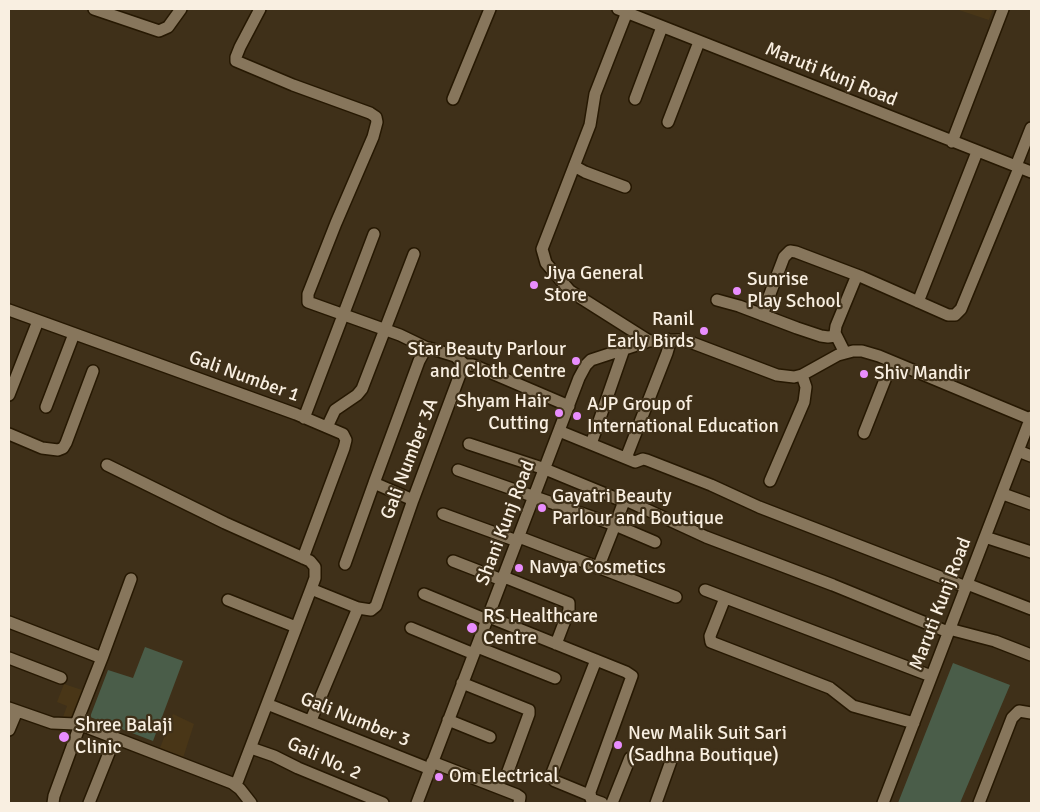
<!DOCTYPE html>
<html>
<head>
<meta charset="utf-8">
<style>
	body { margin:0 }
	#map { position:relative; width:1040px; height:812px; overflow:hidden; background:#3f3019; font-family:Signika,sans-serif }
	canvas { display:block }
	.frame { position:absolute; inset:0; border:10px solid #f9efe1; pointer-events:none }
</style>
</head>
<body>
<div id="map">
<canvas width="1040" height="812"></canvas>
<div class="frame"></div>
</div>
<script>
const g = document.querySelector('canvas').getContext('2d');
g.lineJoin = 'round';
function fill(path, color) { g.fillStyle = color; g.fill(path, 'evenodd'); }
const toPath = rows => new Path2D(rows.map(r => 'M' + r).join(''));
function trace(path, color, width, dash) { g.strokeStyle = color; g.lineWidth = width; g.lineCap = dash ? 'butt' : 'round'; g.setLineDash(dash || []); g.stroke(path); }
function drawText(font, color, halo, rows, align = 'center') {
  g.font = font + ' Signika,sans-serif'; g.lineWidth = 4.5; g.setLineDash([]); g.textBaseline = 'middle'; g.strokeStyle = halo; g.fillStyle = color; for (const [text, x, y, turn = 0] of rows) {
    g.save(); g.translate(x, y); g.rotate((+turn || 0) * Math.PI / 180); g.textAlign = isNaN(turn) ? turn : align; if (halo) g.strokeText(text, 0, 0); g.fillText(text, 0, 0); g.restore();
  }
}
fill(toPath([
	[956,9,993,9,989,20],
	[64,684,85,691,74,720,63,717,67,706,57,702],
	[173,714,194,724,183,758,160,748]
]), '#493617');
fill(toPath([
	[145,647,183,661,153,741,90,717,108,670,133,678],
	[953,663,1010,685,960,803,898,803]
]), '#4a5d49');
const street = toPath([
	[94,9,159,31,168,27,181,9],
	[260,9,240,47,236,57,236,61,293,85,370,113,376,117,377,122,373,137,336,223,308,294,308,302,400,335,427,348],
	[618,9,1031,172],
	[627,12,595,94,590,125,542,249,546,263,570,291,649,341],
	[453,99,490,9],
	[635,99,662,27],
	[668,122,699,42],
	[952,142,1003,9],
	[574,166,585,172,625,187],
	[1016,166,1031,128],
	[717,300,739,306,797,328,821,336,828,337,836,336],
	[918,302,977,152],
	[9,310,296,414,343,434,346,440,344,448,303,558],
	[762,315,784,257,790,251,796,252,862,277,948,315,955,315,961,309,1019,168],
	[845,353,835,333,836,326,857,275],
	[9,395,38,321],
	[46,407,74,334],
	[304,418,374,234],
	[327,427,335,410,357,395,362,389,414,254],
	[559,431,635,462,643,459,647,460,711,485,759,507,966,587],
	[864,433,892,362],
	[9,434,42,448,58,450,63,448,66,443,93,371],
	[469,444,545,469,625,502],
	[591,444,624,349],
	[1018,451,1031,456],
	[626,458,667,353,669,346,667,339],
	[107,465,225,523,310,561,315,567,315,578,311,589,236,785],
	[458,470,615,525,623,504,627,501,630,502,706,537,833,585,948,632],
	[770,481,804,402,806,387,802,375],
	[1003,494,1031,504],
	[413,500,374,483,419,361,425,350,429,348,455,356,465,365],
	[443,514,517,541],
	[519,537,676,597],
	[985,537,1031,552],
	[453,561,502,580],
	[345,564,374,483],
	[598,568,615,525,655,542],
	[504,577,569,603,569,610,556,644],
	[967,584,1031,609],
	[311,589,358,608,371,610,376,606,413,500,462,369,465,365,473,365,569,406],
	[705,590,931,676],
	[424,594,487,620],
	[725,598,710,636,711,642,830,688,853,706,914,723],
	[228,600,296,627],
	[489,617,626,672,632,676,590,792,591,799,602,803],
	[9,622,102,658],
	[411,628,474,654],
	[949,629,995,641,1031,655],
	[477,647,555,678],
	[9,658,61,678],
	[462,683,529,710,529,714,507,774],
	[267,704,430,769],
	[9,708,52,723,76,724,84,726,232,783,240,789,251,803],
	[311,720,358,608],
	[448,720,490,737],
	[76,724,102,658,131,579],
	[9,730,17,711],
	[251,748,274,756,298,768,383,803],
	[432,762,517,795,520,797,519,803],
	[589,795,555,781,552,778,552,773,596,660],
	[53,803,54,796,80,725],
	[89,803,115,738],
	[417,803,579,378,586,365,591,360,649,341,678,340,690,342,777,375,794,377,802,375,838,355,853,351,862,351,879,356,1030,419],
	[612,803,630,758],
	[656,803,671,761],
	[883,803,1031,417],
	[979,803,1012,718,1019,711,1031,713]
]);
trace(street, '#261802', 14);
trace(street, '#87765c', 11);
for (const [x, y, r, color] of [
	[534,285,5,"#e98dfe"],
	[737,291,5,"#e98dfe"],
	[704,331,5,"#e98dfe"],
	[576,361,5,"#e98dfe"],
	[864,374,5,"#e98dfe"],
	[559,413,5,"#e98dfe"],
	[577,416,5,"#e98dfe"],
	[542,508,5,"#e98dfe"],
	[519,568,5,"#e98dfe"],
	[472,628,6,"#e98dfe"],
	[64,737,6,"#e98dfe"],
	[618,745,5,"#e98dfe"],
	[439,777,5,"#e98dfe"]
]) { const dot = new Path2D(); dot.arc(x, y, r, 0, 2 * Math.PI); g.fillStyle = color; g.fill(dot); trace(dot, '#3f3019', 2); }
drawText('19px', '#f9efe1', '#3f3019', [
	["Maruti Kunj Road",831,75,22],
	["Gali Number 1",244,377,20],
	["Gali Number 3A",410,459,-69],
	["Shani Kunj Road",506,523,-69],
	["Maruti Kunj Road",941,604,-69],
	["Gali Number 3",355,720,22],
	["Gali No. 2",324,759,24]
]);
drawText('19px', '#f9efe1', '#3f3019', [
	["Jiya General",544,274],
	["Store",544,296],
	["Sunrise",747,280],
	["Play School",747,302],
	["Ranil",694,320,"right"],
	["Early Birds",694,342,"right"],
	["Star Beauty Parlour",566,350,"right"],
	["and Cloth Centre",566,372,"right"],
	["Shiv Mandir",874,374],
	["Shyam Hair",549,402,"right"],
	["Cutting",549,424,"right"],
	["AJP Group of",587,405],
	["International Education",587,427],
	["Gayatri Beauty",552,497],
	["Parlour and Boutique",552,519],
	["Navya Cosmetics",529,568],
	["RS Healthcare",483,617],
	["Centre",483,639],
	["Shree Balaji",75,726],
	["Clinic",75,748],
	["New Malik Suit Sari",628,734],
	["(Sadhna Boutique)",628,756],
	["Om Electrical",449,777]
], 'left');
</script>
</body>
</html>
